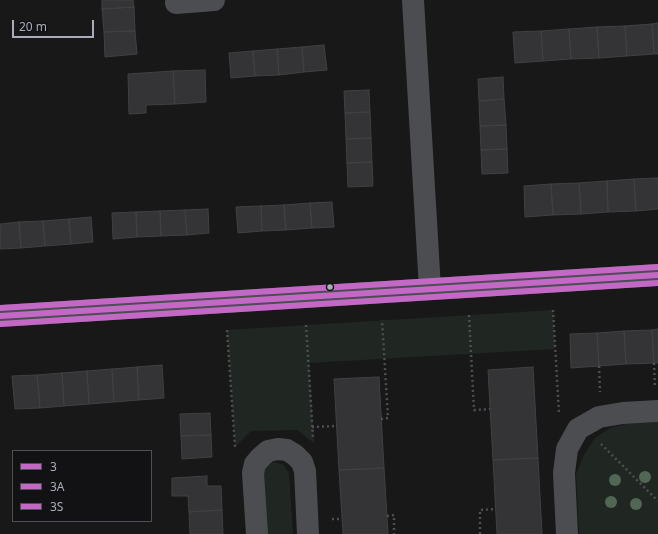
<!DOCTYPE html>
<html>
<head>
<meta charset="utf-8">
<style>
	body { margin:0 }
	#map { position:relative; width:658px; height:534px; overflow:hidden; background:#181818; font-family:"Noto Sans",sans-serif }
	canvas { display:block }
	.legend { position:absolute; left:12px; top:450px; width:140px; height:72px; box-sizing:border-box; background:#121214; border:1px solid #4e5056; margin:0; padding:5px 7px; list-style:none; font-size:12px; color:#a9acb9 }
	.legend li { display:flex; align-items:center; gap:8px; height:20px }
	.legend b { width:20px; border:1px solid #4e5056 }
	.scale { position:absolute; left:12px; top:20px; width:82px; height:18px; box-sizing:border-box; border:2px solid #a9acb9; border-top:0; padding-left:5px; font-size:12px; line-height:14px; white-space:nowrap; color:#a9acb9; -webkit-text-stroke:3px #121214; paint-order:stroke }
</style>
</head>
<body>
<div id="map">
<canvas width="658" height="534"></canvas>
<ul class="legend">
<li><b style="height:5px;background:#c368c5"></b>3</li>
<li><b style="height:5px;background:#c368c5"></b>3A</li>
<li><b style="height:5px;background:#c368c5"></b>3S</li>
</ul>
<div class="scale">20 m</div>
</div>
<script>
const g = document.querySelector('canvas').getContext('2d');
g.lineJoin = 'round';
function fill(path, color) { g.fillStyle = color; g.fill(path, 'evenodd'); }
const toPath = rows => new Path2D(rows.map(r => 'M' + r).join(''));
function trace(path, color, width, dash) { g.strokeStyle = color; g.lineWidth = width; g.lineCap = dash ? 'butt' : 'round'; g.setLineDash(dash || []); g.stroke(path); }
fill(toPath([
	[553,310,555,349,309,363,314,443,297,430,251,431,235,447,227,330],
	[658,422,658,534,579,534,576,474,584,455,595,438,610,428,627,424],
	[274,462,284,465,289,473,293,534,265,534,261,475,265,466]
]), '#202722');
const building = toPath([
	[102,0,133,0,134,7,102,9,102,0],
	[134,7,135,31,104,32,102,9,134,7],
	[658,23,658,54,654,54,652,24,658,23],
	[652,24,654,54,627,56,625,26,652,24],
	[625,26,627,56,599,58,597,27,625,26],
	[597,27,599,58,571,59,569,29,597,27],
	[569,29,571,59,543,61,541,31,569,29],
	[135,31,137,54,105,57,104,32,135,31],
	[541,31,543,61,515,63,513,32,541,31],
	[324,45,327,70,304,72,302,47,324,45],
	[302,47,304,72,279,75,277,49,302,47],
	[277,49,279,75,255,76,253,51,277,49],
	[253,51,255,76,231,78,229,53,253,51],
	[205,70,206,102,175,104,173,71,205,70],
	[173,71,175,104,146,105,146,113,129,114,128,74,173,71],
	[503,77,504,99,479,101,478,79,503,77],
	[369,90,370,112,345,113,344,91,369,90],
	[504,99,506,125,480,126,479,101,504,99],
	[370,112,371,138,346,139,345,113,370,112],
	[506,125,507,149,481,150,480,126,506,125],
	[371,138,372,162,347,163,346,139,371,138],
	[507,149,508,173,482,174,481,150,507,149],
	[372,162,373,186,348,187,347,163,372,162],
	[658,178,658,209,636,211,634,179,658,178],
	[634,179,636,211,608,212,607,181,634,179],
	[607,181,608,212,581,214,579,183,607,181],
	[579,183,581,214,553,215,551,184,579,183],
	[551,184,553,215,525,217,524,186,551,184],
	[332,202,334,227,312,228,310,203,332,202],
	[310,203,312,228,286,230,284,205,310,203],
	[284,205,286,230,262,231,261,206,284,205],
	[261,206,262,231,238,233,236,207,261,206],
	[208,209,209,233,187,235,185,210,208,209],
	[185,210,187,235,161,236,160,211,185,210],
	[160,211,161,236,137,237,136,212,160,211],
	[136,212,137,237,113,239,112,213,136,212],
	[91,217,93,242,71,244,69,219,91,217],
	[69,219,71,244,45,246,43,221,69,219],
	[43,221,45,246,21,248,19,222,43,221],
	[19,222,21,248,0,249,0,224,19,222],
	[658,329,658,363,654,363,652,330,658,329],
	[652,330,654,363,626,364,624,331,652,330],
	[624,331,626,364,599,366,597,333,624,331],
	[597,333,599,366,571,368,570,334,597,333],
	[162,365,164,398,139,400,137,367,162,365],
	[137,367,139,400,114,402,112,369,137,367],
	[533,367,538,458,493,460,488,370,533,367],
	[112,369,114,402,89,404,87,371,112,369],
	[87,371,89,404,64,406,62,373,87,371],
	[62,373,64,406,40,408,37,375,62,373],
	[37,375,40,408,15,409,12,376,37,375],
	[379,377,384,468,339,470,334,379,379,377],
	[210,413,211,435,181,436,180,414,210,413],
	[211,435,212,457,182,459,181,436,211,435],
	[538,458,542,534,497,534,493,460,538,458],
	[384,468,388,534,343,534,339,470,384,468],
	[207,476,207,486,221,486,222,510,189,512,188,496,172,496,172,478,207,476],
	[222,510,223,534,190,534,189,512,222,510]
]);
fill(building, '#343436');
trace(building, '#404144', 1);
trace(toPath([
	[553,310,559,413],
	[469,315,474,410,490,409],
	[306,325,313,437],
	[227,330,235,447],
	[654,363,655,387],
	[599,366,600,392],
	[381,419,388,418,382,320],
	[312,427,337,426],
	[601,444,658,501],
	[387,516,394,515,394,534],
	[332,519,342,519],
	[480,534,480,510,496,509]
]), '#4e4e53', 2.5, [2, 3]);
trace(toPath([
	[413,0,430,289],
	[176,3,214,0],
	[0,316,658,275],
	[257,534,253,473,255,464,261,457,268,451,278,449,287,450,295,455,302,462,305,471,308,534],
	[567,534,564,473,567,449,578,429,599,417,623,413,658,411]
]), '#4c4d51', 22);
trace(toPath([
	[0,316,658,275]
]), '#c368c5', 6);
trace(toPath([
	[0,324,658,283]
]), '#c368c5', 6);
trace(toPath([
	[0,308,658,267]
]), '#c368c5', 6);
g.fillStyle = '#516654';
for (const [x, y] of [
	[645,477],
	[615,480],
	[611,502],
	[636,504]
]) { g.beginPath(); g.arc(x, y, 6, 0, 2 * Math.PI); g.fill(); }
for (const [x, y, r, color] of [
	[330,287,3.5,"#a9acb9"]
]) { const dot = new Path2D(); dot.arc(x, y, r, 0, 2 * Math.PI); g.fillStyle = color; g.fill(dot); trace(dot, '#121214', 1.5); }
</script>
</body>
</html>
